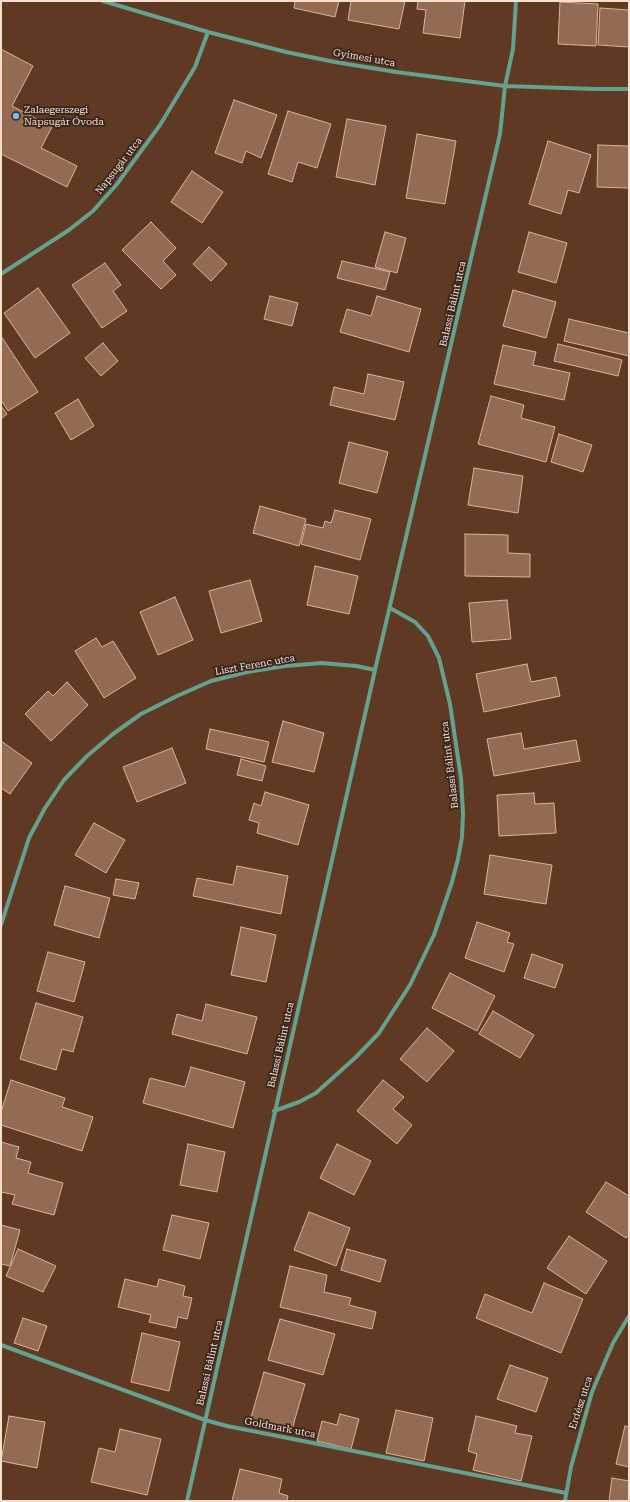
<!DOCTYPE html>
<html>
<head>
<meta charset="utf-8">
<style>
	body { margin:0 }
	#map { position:relative; width:630px; height:1502px; overflow:hidden; background:#5f3922; font-family:"Roboto Serif",serif }
	canvas { display:block }
	.frame { position:absolute; inset:0; border:2px solid #f7dfd2; pointer-events:none }
</style>
</head>
<body>
<div id="map">
<canvas width="630" height="1502"></canvas>
<div class="frame"></div>
</div>
<script>
const g = document.querySelector('canvas').getContext('2d');
g.lineJoin = 'round';
function fill(path, color) { g.fillStyle = color; g.fill(path, 'evenodd'); }
const toPath = rows => new Path2D(rows.map(r => 'M' + r).join(''));
function trace(path, color, width, dash) { g.strokeStyle = color; g.lineWidth = width; g.lineCap = dash ? 'butt' : 'round'; g.setLineDash(dash || []); g.stroke(path); }
function drawText(font, color, halo, rows, align = 'center') {
  g.font = font + ' "Roboto Serif",serif'; g.lineWidth = 3.5; g.setLineDash([]); g.textBaseline = 'middle'; g.strokeStyle = halo; g.fillStyle = color; for (const [text, x, y, turn = 0] of rows) {
    g.save(); g.translate(x, y); g.rotate((+turn || 0) * Math.PI / 180); g.textAlign = isNaN(turn) ? turn : align; if (halo) g.strokeText(text, 0, 0); g.fillText(text, 0, 0); g.restore();
  }
}
const building = toPath([
	[295,1,339,1,335,17,294,8,295,1],
	[351,1,405,1,399,29,348,20,351,1],
	[418,1,465,1,460,38,423,33,426,10,417,9,418,1],
	[560,2,598,4,596,46,558,44,560,2],
	[600,8,629,10,629,47,598,45,600,8],
	[1,49,33,66,12,106,52,127,41,148,77,166,67,187,1,154,1,49],
	[234,100,277,115,261,158,246,151,242,163,215,153,234,100],
	[288,111,331,124,317,168,298,162,292,182,268,174,288,111],
	[347,119,386,126,375,185,336,177,347,119],
	[417,134,456,141,445,204,406,198,417,134],
	[548,141,591,155,579,193,568,190,561,214,529,204,548,141],
	[598,145,629,146,629,188,597,187,598,145],
	[192,171,223,192,202,223,171,202,192,171],
	[151,222,176,248,163,261,176,275,161,289,122,250,151,222],
	[385,232,406,238,397,273,375,267,385,232],
	[529,232,567,243,556,283,518,272,529,232],
	[209,247,227,264,211,281,193,264,209,247],
	[342,261,390,272,385,290,337,278,342,261],
	[105,263,121,285,113,291,127,311,102,328,72,285,105,263],
	[38,288,70,333,35,358,4,313,38,288],
	[513,290,556,302,546,338,503,326,513,290],
	[270,296,298,303,292,326,264,319,270,296],
	[377,296,421,309,409,352,340,332,347,309,371,316,377,296],
	[569,319,629,333,629,356,564,341,569,319],
	[1,336,38,392,8,411,1,400,1,336],
	[103,343,118,361,101,376,85,358,103,343],
	[558,344,622,360,618,376,554,361,558,344],
	[503,345,536,352,533,365,570,373,564,400,494,384,503,345],
	[368,374,404,382,395,420,330,405,334,387,364,394,368,374],
	[491,396,524,405,521,418,555,427,546,462,478,444,491,396],
	[78,399,94,426,71,440,55,413,78,399],
	[1,406,7,414,1,419,1,406],
	[559,434,592,445,583,472,551,462,559,434],
	[349,442,388,452,377,493,339,483,349,442],
	[474,468,523,476,518,513,468,505,474,468],
	[260,506,306,519,299,546,253,533,260,506],
	[335,510,371,519,360,560,301,544,306,524,323,528,325,521,331,523,335,510],
	[465,534,508,535,508,553,530,554,530,577,465,576,465,534],
	[315,566,358,576,349,614,307,605,315,566],
	[250,580,262,621,221,633,209,591,250,580],
	[175,597,193,640,158,655,140,612,175,597],
	[507,600,511,639,472,642,469,603,507,600],
	[96,638,102,647,113,641,136,678,104,698,75,651,96,638],
	[527,664,531,682,556,677,560,696,484,712,476,674,527,664],
	[67,682,88,705,51,741,25,714,48,691,53,696,67,682],
	[283,721,324,733,314,772,272,762,283,721],
	[210,729,269,742,264,762,206,749,210,729],
	[521,733,524,749,576,740,580,761,494,776,487,739,521,733],
	[1,741,32,763,10,794,1,788,1,741],
	[172,748,186,783,137,802,123,767,172,748],
	[241,759,266,766,262,781,237,775,241,759],
	[265,792,309,805,298,845,257,833,259,823,249,820,254,803,261,806,265,792],
	[534,793,535,804,554,803,556,833,499,836,497,795,534,793],
	[94,823,125,840,106,873,75,855,94,823],
	[490,855,552,865,546,904,484,894,490,855],
	[237,866,288,876,281,914,193,896,197,878,233,885,237,866],
	[116,879,139,883,135,899,113,895,116,879],
	[65,886,110,898,99,938,54,925,65,886],
	[477,922,510,933,507,942,514,944,504,972,465,958,477,922],
	[241,927,276,935,266,982,231,975,241,927],
	[48,952,85,962,74,1002,37,991,48,952],
	[532,954,563,965,555,988,524,978,532,954],
	[450,973,495,996,477,1031,432,1008,450,973],
	[36,1003,83,1017,73,1052,62,1049,56,1070,20,1059,36,1003],
	[206,1004,257,1017,247,1054,172,1034,177,1014,202,1021,206,1004],
	[493,1011,534,1035,520,1058,479,1034,493,1011],
	[427,1028,454,1051,427,1082,400,1059,427,1028],
	[191,1067,245,1082,233,1128,143,1103,150,1078,185,1087,191,1067],
	[11,1080,65,1098,62,1107,93,1117,82,1151,1,1125,1,1112,11,1080],
	[383,1080,404,1097,393,1109,412,1125,397,1144,357,1111,383,1080],
	[1,1142,19,1147,16,1158,31,1162,28,1173,63,1183,54,1215,12,1204,15,1195,1,1192,1,1142],
	[188,1144,225,1152,217,1192,180,1185,188,1144],
	[337,1144,371,1161,354,1195,320,1178,337,1144],
	[606,1182,629,1196,629,1234,626,1238,586,1212,606,1182],
	[309,1212,350,1228,336,1266,294,1250,309,1212],
	[172,1215,209,1223,200,1259,163,1250,172,1215],
	[1,1225,20,1230,10,1266,1,1264,1,1225],
	[569,1236,607,1261,586,1294,547,1268,569,1236],
	[18,1249,56,1266,43,1292,6,1276,18,1249],
	[347,1249,386,1260,380,1282,341,1270,347,1249],
	[290,1266,327,1275,324,1292,351,1298,349,1305,376,1312,372,1329,280,1307,290,1266],
	[125,1279,157,1287,159,1279,185,1286,183,1296,192,1298,187,1319,178,1317,176,1328,149,1322,151,1315,118,1307,125,1279],
	[544,1283,583,1299,561,1353,476,1318,485,1294,532,1313,544,1283],
	[23,1318,47,1326,38,1351,14,1343,23,1318],
	[280,1319,335,1334,323,1375,268,1360,280,1319],
	[142,1333,180,1342,169,1391,131,1382,142,1333],
	[510,1365,548,1378,536,1412,497,1399,510,1365],
	[264,1372,305,1384,291,1433,250,1421,264,1372],
	[396,1410,433,1418,424,1461,386,1453,396,1410],
	[340,1414,359,1419,351,1449,317,1441,322,1421,337,1425,340,1414],
	[9,1416,45,1422,37,1468,1,1461,9,1416],
	[476,1416,517,1426,515,1433,532,1436,521,1481,473,1470,477,1454,468,1451,476,1416],
	[625,1426,629,1427,629,1467,616,1464,625,1426],
	[120,1429,161,1439,147,1495,91,1482,99,1448,115,1452,120,1429],
	[240,1469,282,1479,279,1493,288,1496,287,1501,232,1501,240,1469],
	[612,1478,629,1481,629,1501,609,1501,612,1478]
]);
fill(building, '#946a51');
trace(building, '#e0b298', 1);
trace(toPath([
	[103,1,208,32,286,52,335,62,396,72,505,86,595,89,629,89],
	[1,274,69,230,93,211,117,184,160,125,195,67,208,32],
	[1,925,29,838,45,808,64,780,87,756,113,734,141,714,177,696,211,681,247,672,285,666,322,663,356,666,375,670],
	[274,1111,299,1102,316,1093,356,1057,379,1033,410,985,434,935,452,882,458,859,462,837,463,813,461,778,450,704,439,658,428,636,415,622,390,608],
	[1,1345,205,1420,227,1426,566,1493],
	[187,1501,375,670,490,177,500,134,505,86,513,49,516,1],
	[565,1501,571,1467,592,1392,613,1343,629,1316]
]), '#64a18e', 4);
for (const [x, y, r, color] of [
	[16,116,4,"#68c4f0"]
]) { const dot = new Path2D(); dot.arc(x, y, r, 0, 2 * Math.PI); g.fillStyle = color; g.fill(dot); trace(dot, '#37251b', 1.5); }
drawText('10px', '#f7dfd2', '#37251b', [
	["Gyimesi utca",364,58,10],
	["Napsugár utca",119,166,-52],
	["Balassi Bálint utca",453,304,-77],
	["Liszt Ferenc utca",255,665,-10],
	["Balassi Bálint utca",450,765,-97],
	["Balassi Bálint utca",281,1045,-77],
	["Balassi Bálint utca",210,1363,-77],
	["Erdész utca",581,1403,-72],
	["Goldmark utca",280,1428,11]
]);
drawText('10px', '#f7dfd2', '#37251b', [
	["Zalaegerszegi",24,110],
	["Napsugár Óvoda",24,122]
], 'left');
</script>
</body>
</html>
